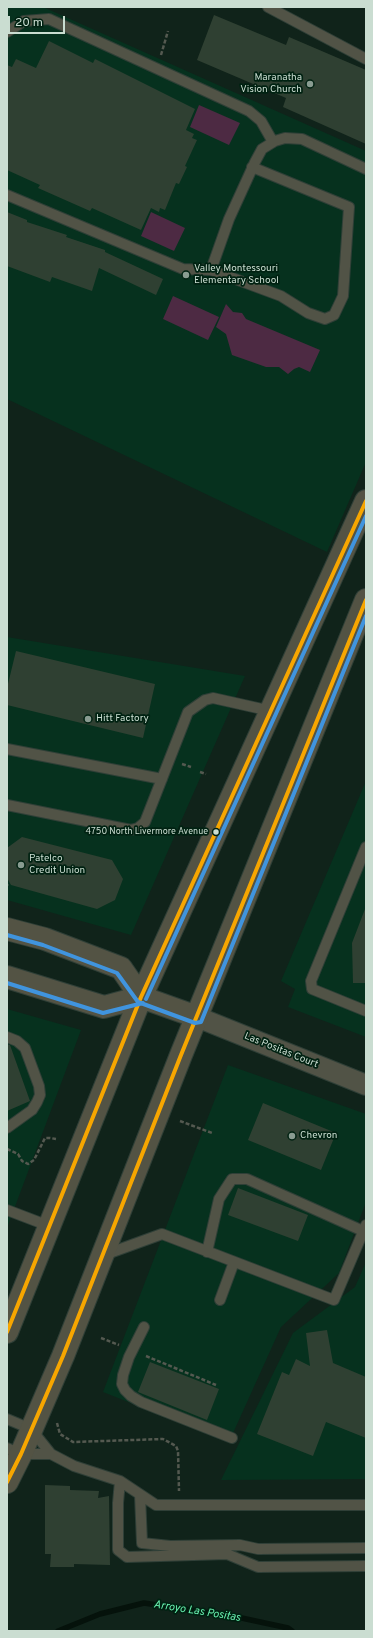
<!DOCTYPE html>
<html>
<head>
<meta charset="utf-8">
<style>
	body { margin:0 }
	#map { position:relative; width:373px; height:1638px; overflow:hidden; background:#10231a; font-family:Overpass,sans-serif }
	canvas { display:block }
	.frame { position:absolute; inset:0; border:8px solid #caddd1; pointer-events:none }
	.scale { position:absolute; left:8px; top:16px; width:57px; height:18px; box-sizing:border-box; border:2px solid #caddd1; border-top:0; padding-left:5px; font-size:12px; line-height:14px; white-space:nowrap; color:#caddd1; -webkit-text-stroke:3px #002212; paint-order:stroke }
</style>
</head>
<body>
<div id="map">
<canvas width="373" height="1638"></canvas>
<div class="frame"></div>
<div class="scale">20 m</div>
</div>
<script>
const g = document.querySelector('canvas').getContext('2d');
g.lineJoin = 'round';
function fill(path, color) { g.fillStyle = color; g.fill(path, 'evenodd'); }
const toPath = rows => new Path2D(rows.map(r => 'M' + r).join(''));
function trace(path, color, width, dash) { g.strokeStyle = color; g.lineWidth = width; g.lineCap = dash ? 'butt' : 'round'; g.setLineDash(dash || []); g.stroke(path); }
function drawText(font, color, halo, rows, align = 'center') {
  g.font = font + ' Overpass,sans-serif'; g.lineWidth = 3.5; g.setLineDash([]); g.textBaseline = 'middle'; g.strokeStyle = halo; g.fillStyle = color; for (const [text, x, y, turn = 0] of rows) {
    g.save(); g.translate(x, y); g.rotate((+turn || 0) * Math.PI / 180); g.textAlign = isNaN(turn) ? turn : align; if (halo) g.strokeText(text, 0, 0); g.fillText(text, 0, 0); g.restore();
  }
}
fill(toPath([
	[7,7,43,7,366,151,366,462,327,552,7,399],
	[7,637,245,676,131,935,7,900],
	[366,781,366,1037,288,1007,295,989,281,981],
	[7,1009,81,1030,7,1228],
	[228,1065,366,1114,366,1202,339,1273,281,1327,229,1442,103,1392],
	[366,1262,366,1479,221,1480,293,1333,355,1287]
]), '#06311e');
fill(toPath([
	[199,105,240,123,229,145,190,127],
	[151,212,185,228,174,251,141,236],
	[173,296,219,317,208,340,163,319],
	[226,304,233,312,242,313,246,319,320,350,310,372,299,367,294,369,288,374,279,367,266,367,232,355,226,334,216,327]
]), '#4d2a43');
trace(toPath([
	[58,1631,100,1614,144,1603,237,1617,288,1628,292,1631]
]), '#05120b', 5.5);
fill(toPath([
	[214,15,286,45,289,37,366,70,366,144,283,107,286,98,197,60],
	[49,41,93,63,95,59,195,109,186,130,194,134,192,138,197,140,185,166,187,167,179,184,176,183,165,210,160,208,159,212,151,208,141,230,92,208,90,211,38,188,40,185,7,170,7,65,12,67,16,59,36,68],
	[7,212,27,220,27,222,67,235,66,237,105,250,105,252,163,279,156,295,99,268,92,291,52,277,50,282,7,266],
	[16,651,155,684,143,738,7,705,7,688],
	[22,837,112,860,123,879,115,900,97,909,11,885,7,878,7,848],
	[365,909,366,983,353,983,352,943],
	[7,1044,10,1045,30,1101,7,1111],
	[263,1103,336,1133,321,1170,248,1140],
	[238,1188,308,1215,298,1241,228,1215],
	[327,1330,333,1363,366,1377,366,1438,326,1422,313,1456,257,1434,282,1372,289,1375,296,1359,310,1366,306,1333],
	[150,1362,219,1389,207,1420,138,1392],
	[45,1485,70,1486,70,1490,99,1491,98,1498,109,1496,110,1565,74,1564,74,1567,50,1567,51,1554,45,1554]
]), '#2f4032');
const service = toPath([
	[268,7,366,59],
	[7,32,24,21,49,19,249,111,261,121,273,142],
	[7,195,183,269,211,270,281,296,308,313,325,319,334,315,343,296,349,207,252,167],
	[211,270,229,219,255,162,262,149,275,141,285,138,302,139,366,169],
	[7,749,162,779],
	[7,805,131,830,138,828,145,822,188,712,205,700,213,698,271,711],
	[366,847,311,981,312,989,366,1011],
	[7,1037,17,1041,25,1048,39,1086,40,1095,37,1102,32,1110,7,1128],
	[7,1210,49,1226],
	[207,1252,219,1199,232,1179,247,1179,363,1231],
	[104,1255,162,1234,334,1300,366,1225],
	[220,1300,234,1262],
	[144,1327,129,1357,123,1375,122,1384,125,1390,131,1396,141,1402,232,1438],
	[7,1419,31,1429,51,1454],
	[7,1448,21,1454,51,1454,74,1466,120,1481,156,1505,366,1505],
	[120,1481,118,1503,118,1550,127,1557,227,1554,258,1567,366,1566],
	[140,1495,142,1543,170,1546,240,1545,258,1549,366,1548]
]);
const minor = toPath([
	[197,1017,366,1085]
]);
const secondary = toPath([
	[7,929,45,939,121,968,141,997,197,1017],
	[7,977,104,1007,141,997],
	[7,1332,141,997,366,501],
	[7,1482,21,1454,63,1356,181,1055,366,600]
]);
trace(service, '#2f3f37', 12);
trace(minor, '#2f3f37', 22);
trace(secondary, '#2f3f37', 24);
trace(toPath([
	[161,55,168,31],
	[182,764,191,767],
	[200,772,206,774],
	[7,885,8,884],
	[180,1121,212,1133],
	[7,1149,18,1154,22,1161,28,1164,34,1160,45,1138,50,1138,56,1139],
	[101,1338,119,1345],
	[146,1356,216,1385],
	[57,1423,60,1434,73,1442,163,1439,176,1446,178,1451,179,1491]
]), '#545950', 2.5, [4, 2]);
trace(service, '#515346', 10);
trace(minor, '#515346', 20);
trace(secondary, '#535344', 22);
trace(toPath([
	[7,1332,141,997,366,501],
	[7,1482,21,1454,63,1356,181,1055,366,600]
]), '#f7a600', 4);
trace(toPath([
	[7,935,43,945,117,973,138,1002,195,1023,201,1022,366,616],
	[7,983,103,1013,143,1003],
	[146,999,366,516]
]), '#4094de', 4);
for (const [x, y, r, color] of [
	[310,84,4,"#899c91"],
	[186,275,4,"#899c91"],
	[88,719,4,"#899c91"],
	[216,832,3.5,"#caddd1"],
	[21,865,4,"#899c91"],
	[292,1136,4,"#899c91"]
]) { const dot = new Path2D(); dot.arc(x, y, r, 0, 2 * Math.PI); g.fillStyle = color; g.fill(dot); trace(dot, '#002212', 1.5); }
drawText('9px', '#caddd1', '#002212', [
	["4750 North Livermore Avenue",208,832]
], 'right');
drawText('10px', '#caddd1', '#002212', [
	["Maranatha",302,78,"right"],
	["Vision Church",302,90,"right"],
	["Valley Montessouri",194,269],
	["Elementary School",194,281],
	["Hitt Factory",96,719],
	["Patelco",29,859],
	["Credit Union",29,871],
	["Chevron",300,1136]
], 'left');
drawText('10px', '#caddd1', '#002212', [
	["Las Positas Court",281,1051,22]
]);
drawText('italic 11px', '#69f4b1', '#002212', [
	["Arroyo Las Positas",197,1612,9]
]);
</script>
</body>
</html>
